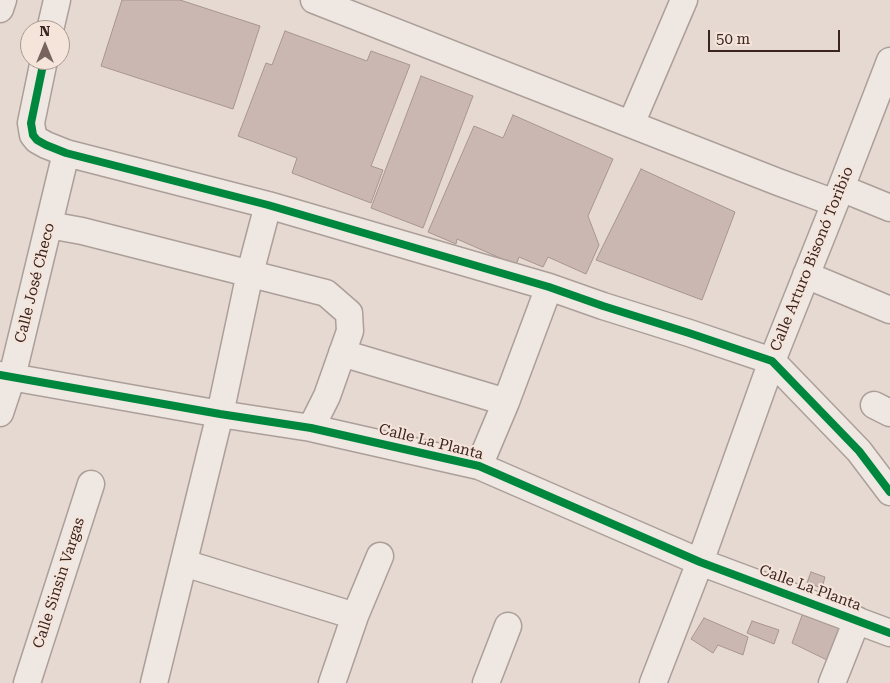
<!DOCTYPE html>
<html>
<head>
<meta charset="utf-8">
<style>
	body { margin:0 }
	#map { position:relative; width:890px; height:683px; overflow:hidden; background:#e6d9d1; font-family:"Roboto Serif",serif }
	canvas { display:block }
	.north { position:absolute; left:20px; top:20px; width:50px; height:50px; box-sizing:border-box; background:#f5e4d9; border:1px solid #ab988f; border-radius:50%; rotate:0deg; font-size:14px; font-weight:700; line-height:20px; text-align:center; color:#3b2521 }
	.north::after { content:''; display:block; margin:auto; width:18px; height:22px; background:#77645f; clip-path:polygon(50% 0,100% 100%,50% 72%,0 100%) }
	.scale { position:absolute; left:708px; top:30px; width:132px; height:22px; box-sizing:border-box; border:2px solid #3b2521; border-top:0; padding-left:6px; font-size:15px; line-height:18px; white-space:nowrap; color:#3b2521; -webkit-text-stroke:4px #f5e4d9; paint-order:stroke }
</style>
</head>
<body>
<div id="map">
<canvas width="890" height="683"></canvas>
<div class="north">N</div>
<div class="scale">50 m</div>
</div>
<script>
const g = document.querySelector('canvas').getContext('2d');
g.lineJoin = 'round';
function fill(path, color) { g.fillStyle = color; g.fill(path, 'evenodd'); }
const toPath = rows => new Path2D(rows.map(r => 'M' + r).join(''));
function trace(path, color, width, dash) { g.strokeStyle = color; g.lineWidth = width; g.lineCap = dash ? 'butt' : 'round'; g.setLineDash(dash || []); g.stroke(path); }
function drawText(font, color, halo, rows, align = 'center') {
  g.font = font + ' "Roboto Serif",serif'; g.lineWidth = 4; g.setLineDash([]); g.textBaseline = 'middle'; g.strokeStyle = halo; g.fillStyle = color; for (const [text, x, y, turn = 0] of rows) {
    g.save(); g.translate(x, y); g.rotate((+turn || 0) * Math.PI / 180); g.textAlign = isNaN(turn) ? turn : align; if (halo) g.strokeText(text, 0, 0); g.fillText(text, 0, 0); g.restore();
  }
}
const building = toPath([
	[122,0,180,0,260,26,233,109,101,66,122,0],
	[285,31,367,61,371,51,410,65,371,166,383,170,371,203,292,173,297,158,238,136,266,63,272,65,285,31],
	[421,76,473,96,423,228,371,208,421,76],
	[513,115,613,159,588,216,599,245,586,274,548,257,543,267,519,257,516,265,457,239,456,244,428,232,474,126,503,138,513,115],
	[641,169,735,212,702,300,596,260,641,169],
	[811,572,825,577,822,588,807,583,811,572],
	[804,610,841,625,827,660,792,643,804,610],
	[704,618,748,637,743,655,718,645,713,653,691,639,704,618],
	[752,621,779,630,774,644,747,633,752,621]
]);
fill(building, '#cab7b2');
trace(building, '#a79590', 1);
const minor = toPath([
	[314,0,778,182,835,203],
	[0,9,3,0],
	[50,30,57,0],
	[44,60,31,123,33,135,37,140,46,145,66,153,268,205,549,287,603,306,689,333,772,361,859,451,890,492],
	[631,124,684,0],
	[841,188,890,208],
	[49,225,82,231,326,293,349,313,350,331,327,396,311,428],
	[806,275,890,310],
	[342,353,506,402],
	[0,375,220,414,311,428,479,466,700,562,890,633],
	[874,405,890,413],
	[0,413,12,377,66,153],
	[479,466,506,402,549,287],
	[184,563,355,616],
	[27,683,91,484],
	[154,683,220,414,250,273,268,205],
	[332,683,355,616,380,556],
	[486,683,508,626],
	[653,683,700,562,772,361,841,188,890,61],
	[832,683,857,620]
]);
trace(minor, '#ac9f99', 29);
trace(minor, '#eee7e2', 26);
trace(toPath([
	[44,60,31,123,33,135,37,140,46,145,66,153,268,205,549,287,603,306,689,333,772,361,859,451,890,492],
	[0,375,220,414,311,428,479,466,700,562,890,633]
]), '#00873e', 8);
drawText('15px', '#3b2521', '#f5e4d9', [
	["Calle Arturo Bisonó Toribio",812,259,-68],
	["Calle José Checo",35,283,-76],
	["Calle La Planta",431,442,14],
	["Calle Sinsin Vargas",59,583,-72],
	["Calle La Planta",810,588,20]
]);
</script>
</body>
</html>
